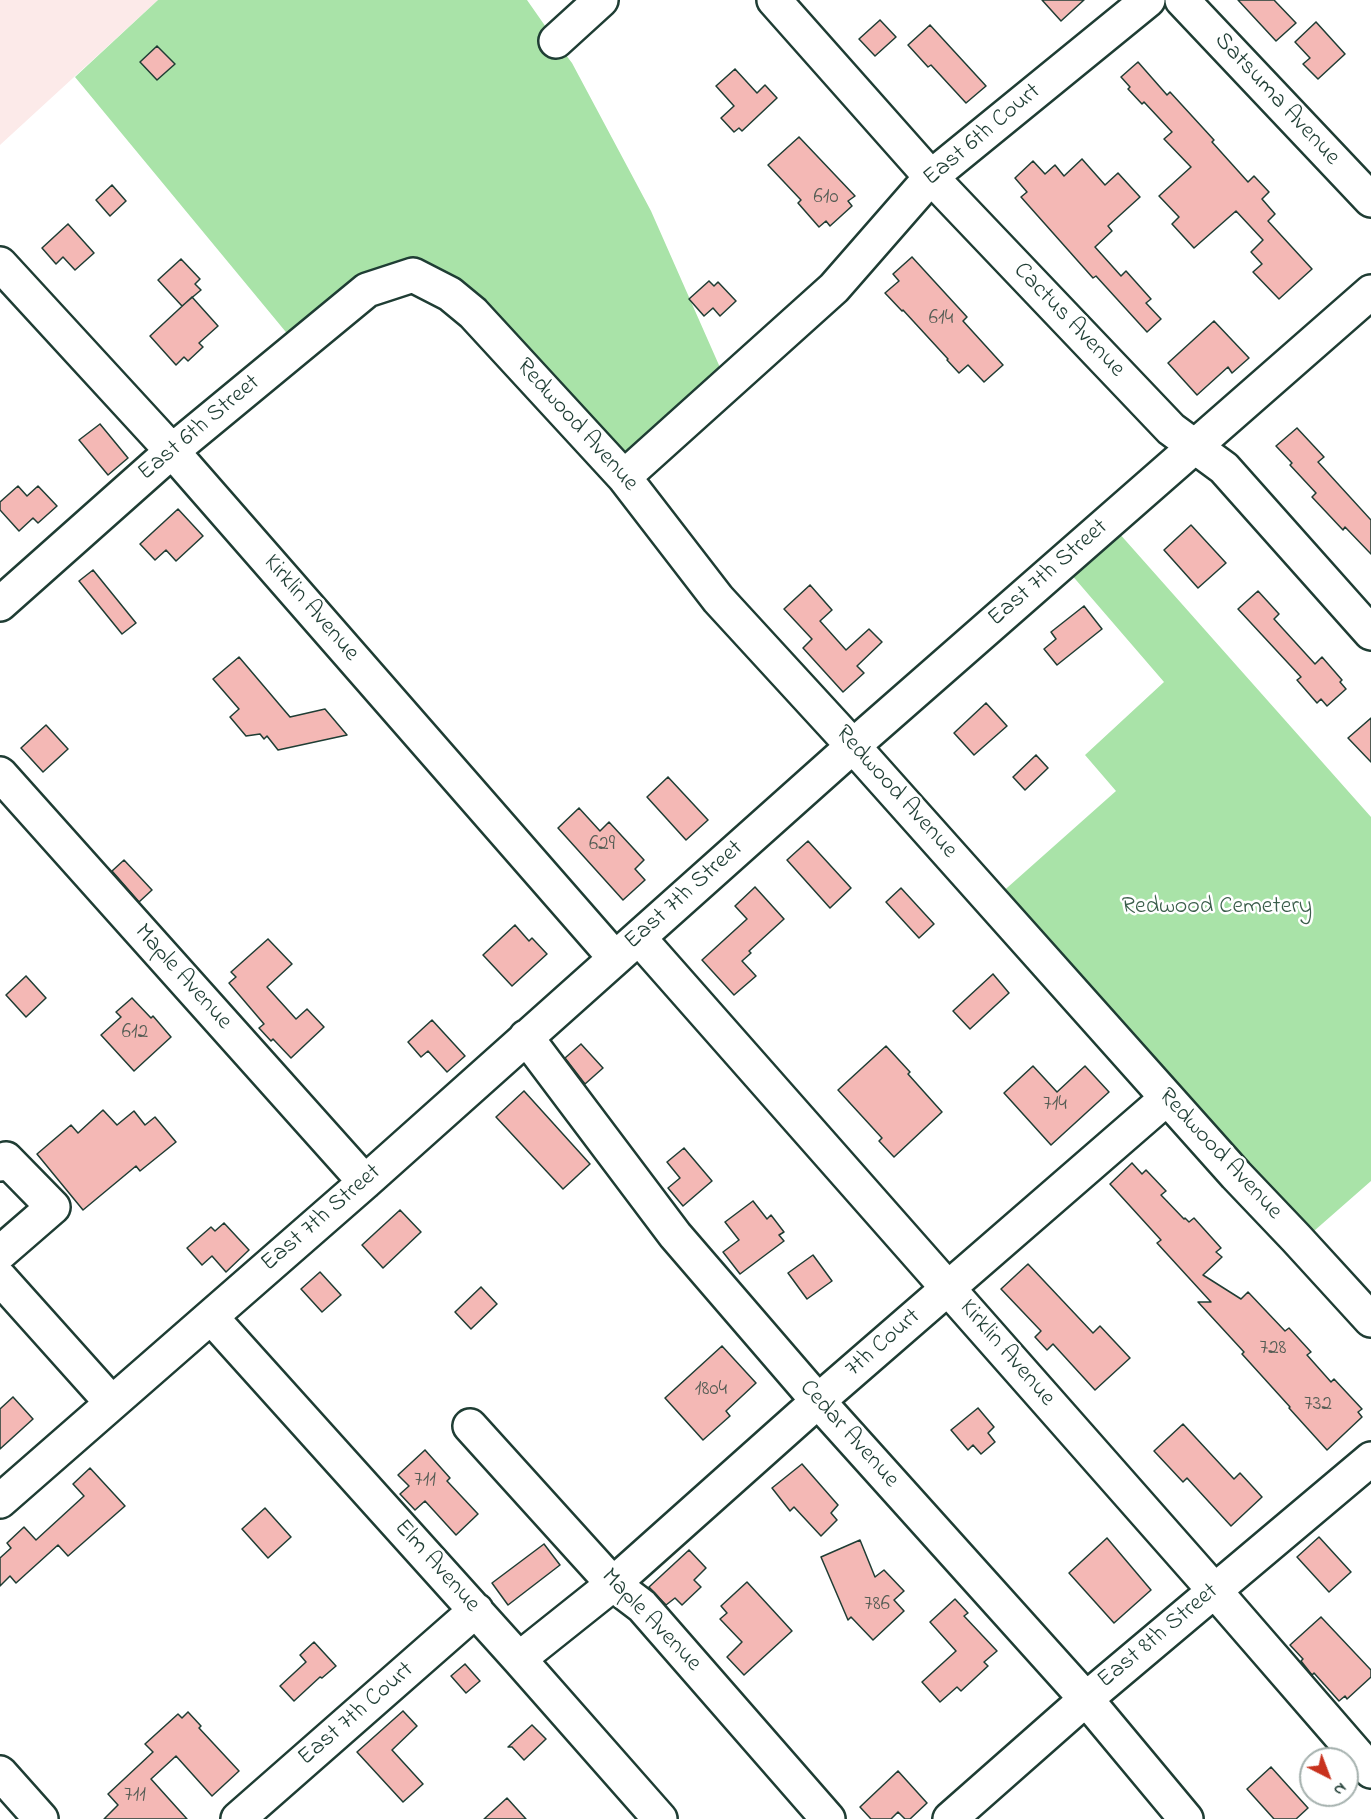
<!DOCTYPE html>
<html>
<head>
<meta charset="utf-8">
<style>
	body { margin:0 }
	#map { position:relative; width:1371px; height:1819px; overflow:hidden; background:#fff; font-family:"Indie Flower",sans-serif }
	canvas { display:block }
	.north { position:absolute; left:1299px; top:1747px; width:60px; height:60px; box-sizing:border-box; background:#fff; border:2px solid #a5b1ae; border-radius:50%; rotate:138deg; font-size:16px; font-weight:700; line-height:24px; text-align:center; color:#1f3d34 }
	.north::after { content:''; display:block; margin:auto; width:21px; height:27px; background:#c8321e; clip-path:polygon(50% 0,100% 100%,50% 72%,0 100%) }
</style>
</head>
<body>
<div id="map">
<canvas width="1371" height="1819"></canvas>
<div class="north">N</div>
</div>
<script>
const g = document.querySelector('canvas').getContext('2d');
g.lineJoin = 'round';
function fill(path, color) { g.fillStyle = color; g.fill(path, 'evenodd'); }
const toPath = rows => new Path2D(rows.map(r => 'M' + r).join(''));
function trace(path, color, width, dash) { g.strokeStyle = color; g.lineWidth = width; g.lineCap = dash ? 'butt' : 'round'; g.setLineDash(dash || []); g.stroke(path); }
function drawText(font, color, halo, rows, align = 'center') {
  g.font = font + ' "Indie Flower",sans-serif'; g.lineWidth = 5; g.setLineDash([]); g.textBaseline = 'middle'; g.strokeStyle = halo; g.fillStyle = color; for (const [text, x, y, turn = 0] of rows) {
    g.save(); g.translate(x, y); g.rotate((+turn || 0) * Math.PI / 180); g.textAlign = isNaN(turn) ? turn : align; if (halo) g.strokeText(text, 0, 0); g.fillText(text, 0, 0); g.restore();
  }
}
fill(toPath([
	[0,0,158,0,0,145]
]), '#fceae9');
fill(toPath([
	[158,0,527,0,548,30,539,39,556,57,563,51,572,63,651,211,722,372,624,460,414,258,411,261,406,259,403,265,290,337,75,77],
	[1118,532,1371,817,1371,1181,1306,1238,999,895,1116,791,1085,755,1164,682,1070,573]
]), '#a9e3a8');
const building = toPath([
	[1042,0,1084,0,1061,21,1042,0],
	[1238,0,1274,0,1296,23,1276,41,1238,0],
	[880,20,896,37,875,56,859,39,880,20],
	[1316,22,1345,54,1318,79,1303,64,1310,58,1295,42,1316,22],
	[930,25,986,86,966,103,931,65,928,67,908,45,930,25],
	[157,46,175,64,157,80,140,62,157,46],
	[1138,62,1167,95,1170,92,1214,140,1212,142,1248,182,1254,176,1269,192,1262,199,1275,214,1268,221,1312,269,1279,299,1253,272,1262,264,1251,252,1263,240,1236,211,1194,248,1172,224,1179,217,1159,196,1191,167,1164,139,1172,132,1144,102,1142,104,1128,89,1130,87,1121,77,1138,62],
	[735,69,757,93,765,85,777,98,742,131,739,128,734,132,721,118,734,106,716,86,735,69],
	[799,137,855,196,848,201,852,206,830,226,826,221,819,227,798,203,801,200,768,165,799,137],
	[1082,159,1105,185,1118,173,1140,197,1108,226,1112,231,1095,247,1121,276,1126,271,1151,299,1146,303,1161,319,1147,332,1096,276,1093,278,1021,197,1027,192,1015,178,1033,161,1045,174,1055,165,1064,176,1082,159],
	[112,185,126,201,110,216,96,200,112,185],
	[68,224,94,253,75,270,63,257,56,264,42,248,68,224],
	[912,257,967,317,963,321,1003,365,984,382,968,365,959,373,947,360,948,359,903,310,902,311,885,293,899,281,893,274,912,257],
	[181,259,200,279,195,284,201,290,182,306,158,280,181,259],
	[709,281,714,286,718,282,736,301,720,316,713,308,704,316,689,299,709,281],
	[192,297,218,326,199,343,203,347,188,361,184,357,176,365,150,336,192,297],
	[1214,321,1249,358,1232,373,1228,367,1197,395,1168,363,1214,321],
	[100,424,128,458,108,475,79,440,100,424],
	[1297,428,1324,457,1318,462,1371,520,1371,554,1345,527,1343,530,1312,497,1316,493,1290,465,1292,463,1276,446,1297,428],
	[18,486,27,496,38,486,57,506,38,523,33,518,19,531,0,510,0,502,18,486],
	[178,509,203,536,176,561,166,550,155,560,140,544,178,509],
	[1191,525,1226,563,1198,588,1164,550,1191,525],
	[93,570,136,623,122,634,79,581,93,570],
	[810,585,832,610,820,621,846,650,869,629,882,642,857,666,864,673,843,692,803,648,812,639,784,609,810,585],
	[1258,591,1279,614,1274,619,1315,664,1322,657,1342,680,1340,682,1346,689,1327,706,1321,699,1317,703,1297,680,1301,677,1238,609,1258,591],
	[1084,606,1102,629,1057,665,1044,649,1056,639,1051,632,1084,606],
	[239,657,290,717,325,709,347,735,278,750,267,736,264,739,260,734,246,736,230,717,239,709,213,679,239,657],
	[986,703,1007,726,974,755,954,733,986,703],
	[1371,718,1371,762,1348,738,1371,718],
	[46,725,68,749,43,772,21,748,46,725],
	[1036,755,1048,768,1025,790,1013,777,1036,755],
	[668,777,708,820,686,840,647,797,668,777],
	[579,808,600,831,609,822,644,860,635,869,645,880,623,900,558,828,579,808],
	[808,841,851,888,830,908,787,860,808,841],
	[124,860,152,890,139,902,112,871,124,860],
	[755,887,784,919,749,951,751,953,742,961,756,976,734,995,702,960,747,919,735,906,755,887],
	[901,888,934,924,919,938,886,902,901,888],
	[515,925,529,941,532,938,547,954,512,986,483,955,515,925],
	[268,939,292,964,267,987,296,1019,307,1009,324,1027,291,1058,273,1039,271,1041,259,1028,264,1024,229,983,236,977,231,972,268,939],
	[993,974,1009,993,970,1029,953,1011,993,974],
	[26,976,46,998,26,1017,6,995,26,976],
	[132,998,151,1018,153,1016,171,1037,134,1071,101,1035,121,1017,116,1012,132,998],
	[432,1020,465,1056,447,1072,428,1051,421,1057,408,1042,432,1020],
	[581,1044,603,1068,585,1084,565,1058,581,1044],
	[886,1046,910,1072,908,1074,942,1112,894,1157,879,1141,882,1138,838,1090,886,1046],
	[1033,1066,1057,1092,1085,1066,1109,1092,1051,1145,1004,1093,1033,1066],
	[524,1091,590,1164,563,1189,496,1117,524,1091],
	[103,1110,117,1125,134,1111,145,1125,155,1117,176,1142,140,1171,136,1166,83,1210,37,1154,71,1125,78,1133,103,1110],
	[684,1148,712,1181,683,1206,668,1188,680,1178,667,1162,684,1148],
	[1132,1163,1142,1174,1146,1170,1166,1191,1161,1195,1184,1219,1185,1218,1189,1222,1194,1218,1221,1248,1216,1252,1222,1257,1203,1275,1241,1299,1248,1292,1285,1331,1289,1328,1311,1352,1307,1355,1331,1382,1334,1379,1362,1409,1358,1412,1362,1417,1327,1450,1289,1408,1290,1407,1242,1354,1244,1352,1198,1302,1211,1302,1157,1243,1161,1240,1110,1184,1132,1163],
	[753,1201,767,1219,771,1215,784,1232,779,1235,784,1241,740,1274,723,1252,739,1240,725,1222,753,1201],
	[400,1210,421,1232,383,1268,362,1245,400,1210],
	[224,1223,249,1250,226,1272,212,1256,202,1265,187,1248,211,1227,215,1231,224,1223],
	[813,1255,832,1281,807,1299,788,1273,813,1255],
	[1028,1264,1093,1333,1100,1326,1130,1358,1095,1390,1053,1344,1047,1350,1035,1337,1041,1331,1001,1289,1028,1264],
	[320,1272,341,1295,322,1312,301,1289,320,1272],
	[481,1287,497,1304,471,1329,455,1312,481,1287],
	[722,1346,756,1383,726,1411,730,1416,703,1440,665,1398,722,1346],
	[13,1397,33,1419,0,1449,0,1409,13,1397],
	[978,1408,994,1427,988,1433,995,1442,981,1454,973,1445,968,1450,951,1430,978,1408],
	[1183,1424,1234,1479,1240,1473,1262,1497,1231,1526,1187,1478,1183,1482,1154,1451,1183,1424],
	[425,1450,450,1478,447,1481,478,1514,456,1535,425,1501,415,1510,400,1494,409,1486,398,1475,425,1450],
	[802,1464,838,1505,831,1513,837,1520,821,1536,794,1507,790,1511,772,1488,802,1464],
	[90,1468,125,1506,68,1556,58,1545,16,1583,10,1576,0,1586,0,1558,11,1548,7,1543,24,1527,36,1540,84,1496,73,1484,90,1468],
	[265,1508,291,1537,268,1558,242,1529,265,1508],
	[1319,1537,1351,1572,1329,1592,1297,1557,1319,1537],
	[1107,1538,1151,1590,1114,1623,1069,1573,1107,1538],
	[860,1540,875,1577,884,1570,904,1591,894,1600,904,1611,873,1640,851,1617,848,1620,821,1557,860,1540],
	[544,1544,560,1565,508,1605,492,1583,544,1544],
	[689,1550,706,1568,694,1580,701,1587,682,1605,675,1598,666,1605,649,1587,689,1550],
	[747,1582,792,1631,744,1675,727,1657,742,1642,720,1619,727,1613,721,1606,747,1582],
	[955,1599,968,1613,964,1616,997,1651,984,1662,988,1666,961,1691,957,1687,940,1702,922,1682,956,1651,930,1622,955,1599],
	[1321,1617,1371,1670,1371,1677,1347,1699,1345,1696,1339,1701,1314,1673,1312,1675,1301,1661,1303,1659,1290,1645,1321,1617],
	[314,1642,336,1666,322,1678,320,1677,294,1701,280,1686,306,1662,300,1655,314,1642],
	[465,1664,480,1681,466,1693,451,1676,465,1664],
	[403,1711,417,1726,392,1750,423,1784,403,1802,357,1752,403,1711],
	[188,1712,201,1726,199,1728,239,1771,212,1796,176,1756,151,1779,187,1819,104,1819,118,1805,108,1794,153,1752,145,1744,178,1714,182,1718,188,1712],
	[532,1725,546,1739,524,1760,512,1747,508,1747,532,1725],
	[1271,1767,1308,1808,1296,1819,1274,1819,1247,1789,1271,1767],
	[898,1771,927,1803,910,1819,905,1819,898,1812,891,1819,871,1819,860,1807,898,1771],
	[507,1798,526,1819,484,1819,507,1798]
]);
fill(building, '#f4b8b5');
trace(building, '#1f3d34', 1.5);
const minor = toPath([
	[774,0,931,177,1171,429,1224,468,1371,633],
	[1182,0,1371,200],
	[556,41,601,0],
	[0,264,172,451,615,958],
	[624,477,834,288,931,177,1148,0],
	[0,604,172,451,367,290,413,275,450,294,473,313,624,477,718,599,853,746,1236,1175,1296,1238,1371,1320],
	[0,774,365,1182],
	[639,938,1214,1590,1371,1771],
	[526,1037,675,1235,818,1401,1086,1699,1186,1819],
	[0,1164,6,1159,53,1207,0,1253],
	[0,1278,112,1403],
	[211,1317,519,1659,660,1819],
	[470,1426,613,1584,642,1606,828,1819],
	[0,1501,365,1182,853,746,1371,292],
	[519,1659,613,1584,818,1401,1167,1098],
	[0,1773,41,1819],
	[238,1819,476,1610],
	[950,1819,1086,1699,1371,1459]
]);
trace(minor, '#1f3d34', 38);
trace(minor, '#fff', 33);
drawText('21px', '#545c54', null, [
	["610",826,199],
	["614",941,320],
	["629",602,846],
	["612",135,1034],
	["714",1055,1106],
	["728",1273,1350],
	["1804",711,1391],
	["732",1318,1406],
	["711",425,1482],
	["786",877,1606],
	["711",135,1797]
]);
drawText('24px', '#1f3d34', '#fff', [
	["Satsuma Avenue",1276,100,47],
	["East 6th Court",983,136,-40],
	["Cactus Avenue",1068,321,46],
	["Redwood Avenue",576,426,48],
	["East 6th Street",200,429,-40],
	["East 7th Street",1049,574,-41],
	["Kirklin Avenue",310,609,49],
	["Redwood Avenue",895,793,48],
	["East 7th Street",685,896,-42],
	["Maple Avenue",182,978,48],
	["Redwood Avenue",1219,1155,47],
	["East 7th Street",322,1219,-41],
	["7th Court",884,1344,-41],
	["Kirklin Avenue",1006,1354,49],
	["Cedar Avenue",848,1435,48],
	["Elm Avenue",436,1567,48],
	["Maple Avenue",650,1621,46],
	["East 8th Street",1159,1637,-40],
	["East 7th Court",357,1715,-41]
]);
drawText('24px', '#3b5e4b', '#fff', [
	["Redwood Cemetery",1217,908]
]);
</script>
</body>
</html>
